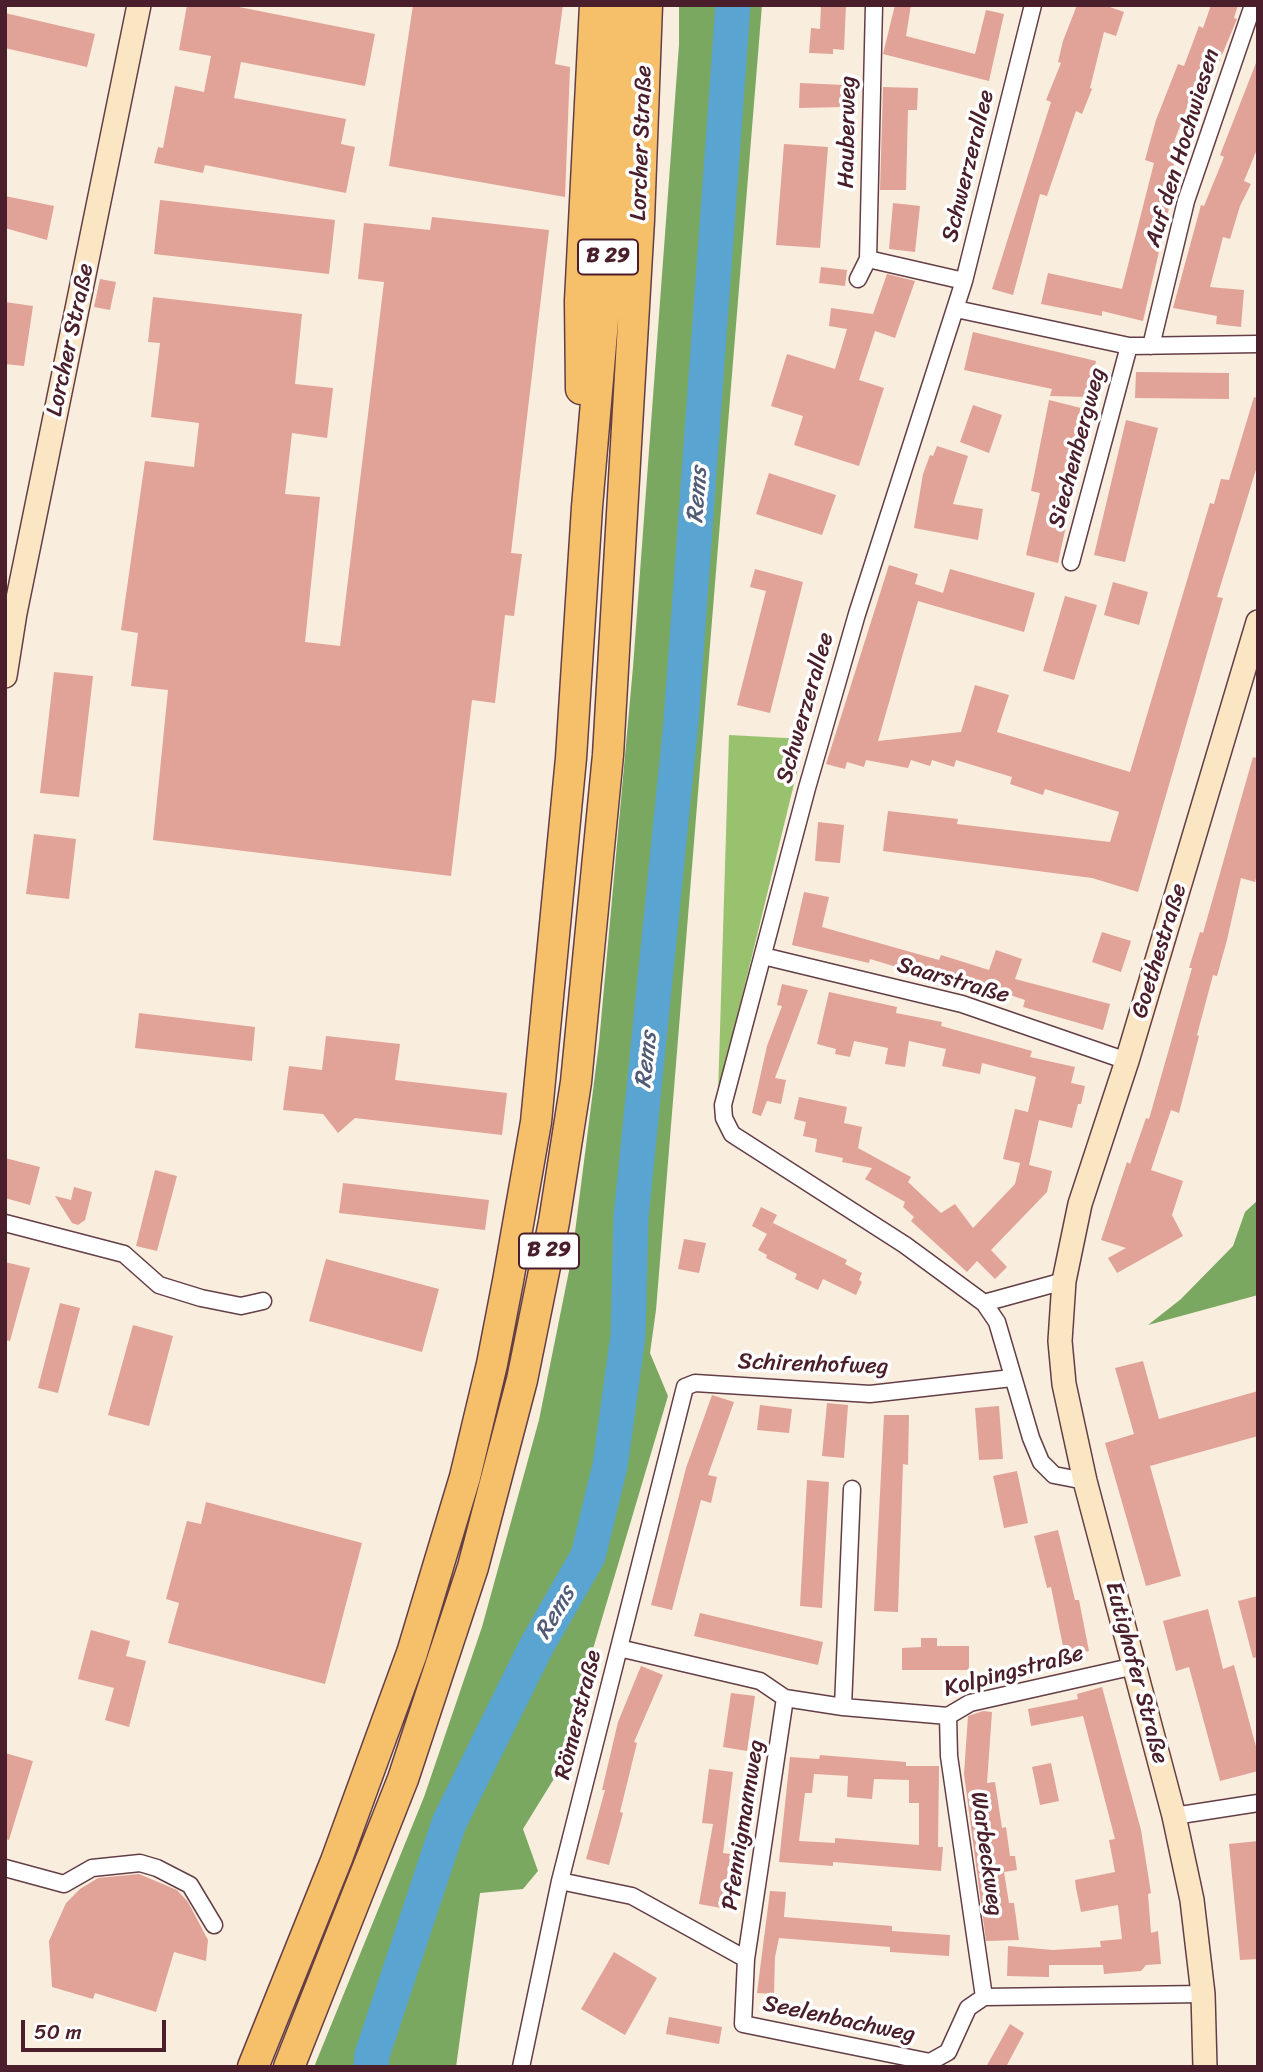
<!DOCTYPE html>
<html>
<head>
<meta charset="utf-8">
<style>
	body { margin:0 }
	#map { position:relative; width:1263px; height:2072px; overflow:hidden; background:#f9edde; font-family:Sriracha,sans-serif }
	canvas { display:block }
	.frame { position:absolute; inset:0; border:7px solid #4a1f2b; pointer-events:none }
	.scale { position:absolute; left:21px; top:2020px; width:145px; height:32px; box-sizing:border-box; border:4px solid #4a1f2b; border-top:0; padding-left:9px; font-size:21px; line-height:24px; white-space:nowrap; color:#4a1f2b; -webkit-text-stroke:5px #fff; paint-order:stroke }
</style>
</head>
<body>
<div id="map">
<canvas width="1263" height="2072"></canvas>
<div class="frame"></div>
<div class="scale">50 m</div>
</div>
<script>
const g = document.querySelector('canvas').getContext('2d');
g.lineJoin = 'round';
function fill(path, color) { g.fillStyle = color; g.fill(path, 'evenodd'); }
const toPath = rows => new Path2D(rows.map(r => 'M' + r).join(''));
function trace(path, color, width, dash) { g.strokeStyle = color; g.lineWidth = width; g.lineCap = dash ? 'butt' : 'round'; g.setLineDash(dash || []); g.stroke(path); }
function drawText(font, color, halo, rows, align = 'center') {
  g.font = font + ' Sriracha,sans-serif'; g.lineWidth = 7; g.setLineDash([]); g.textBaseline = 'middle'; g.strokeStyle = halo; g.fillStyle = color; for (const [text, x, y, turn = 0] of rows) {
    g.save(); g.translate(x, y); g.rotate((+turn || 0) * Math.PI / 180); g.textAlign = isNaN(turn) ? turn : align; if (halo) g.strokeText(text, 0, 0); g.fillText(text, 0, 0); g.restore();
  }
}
fill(toPath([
	[729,735,805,739,718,1095]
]), '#99c26e');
fill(toPath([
	[679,5,762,5,656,1310,650,1353,668,1396,555,1777,523,1829,538,1871,523,1889,480,1893,456,2067,314,2067,424,1797,482,1627,539,1420,572,1256,599,1043,633,667,679,45],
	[1258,1200,1258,1295,1148,1325,1181,1299,1233,1246,1245,1212]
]), '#7aa861');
trace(toPath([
	[371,2067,372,2055,449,1823,536,1647,588,1556,610,1466,628,1336,631,1217,681,722,733,5]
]), '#5aa4d2', 35);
fill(toPath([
	[187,5,229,5,375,34,365,86,241,62,234,98,346,119,341,144,355,147,346,193,205,165,203,173,154,163,158,147,163,148,175,86,204,92,211,56,179,50],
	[413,5,563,5,555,64,570,67,565,197,389,166],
	[821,5,846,5,844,50,833,49,833,54,809,53,811,28,820,29],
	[895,5,911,5,906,36,975,54,986,10,1004,14,989,81,883,54],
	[1077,5,1104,5,1124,12,1116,36,1104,32,1090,88,1092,89,1082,114,1076,111,1047,196,1040,194,1013,295,992,289,1051,102,1046,100,1061,63,1058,62,1063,41],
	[1211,5,1238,5,1234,18,1237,19,1219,62,1211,59,1198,97,1192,94,1174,142,1180,144,1169,181,1175,182,1143,321,1102,311,1102,316,1041,304,1048,273,1122,289,1154,163,1145,160,1156,120,1178,64,1184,66,1199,26,1203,28],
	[5,13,95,34,87,67,5,48],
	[1256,63,1258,147,1244,181,1251,184,1240,206,1230,239,1223,237,1210,287,1244,290,1241,327,1216,324,1217,316,1173,308,1201,205,1204,206,1224,157,1220,155],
	[800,83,844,85,843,107,799,108],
	[883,87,918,88,917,110,908,110,906,190,880,190],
	[784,144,828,147,820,248,776,245],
	[5,196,54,206,47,240,5,228],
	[160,200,335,220,329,274,154,254],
	[893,203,920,206,915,252,889,249],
	[432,217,549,230,511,553,522,554,514,616,505,615,495,703,472,700,451,876,153,840,168,690,131,686,138,633,121,630,145,461,194,467,199,423,151,417,160,343,148,342,153,297,302,314,295,384,333,388,327,438,292,433,285,494,320,497,305,642,340,646,384,282,358,279,364,223,430,230],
	[821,267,847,270,845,286,819,283],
	[887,274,915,281,895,338,875,331,859,380,884,388,859,466,794,445,803,416,771,406,787,354,835,369,847,329,829,326,831,308,873,314],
	[100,279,116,282,110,310,94,307],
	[5,302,33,306,24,366,5,364],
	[973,332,1096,361,1088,397,1050,396,1052,389,964,370],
	[1136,372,1229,373,1229,399,1135,398],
	[1254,397,1258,398,1258,463,1217,597,1223,598,1138,892,1092,878,883,851,888,811,958,819,957,824,1110,842,1119,812,1045,789,1043,795,1010,784,1012,777,956,760,954,767,932,760,930,766,911,760,908,768,866,760,864,767,847,762,845,769,826,764,889,565,918,574,915,584,943,593,950,569,1035,593,1024,632,918,601,878,741,961,732,975,685,1009,695,997,732,1130,772,1210,503,1214,504,1221,479,1229,480],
	[1049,400,1085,409,1084,413,1090,414,1058,563,1026,555,1040,493,1031,491],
	[973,405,1002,415,989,453,960,442],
	[1126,420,1158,428,1125,562,1094,555],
	[937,446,968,456,953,504,983,509,978,540,914,528,923,474,930,455,933,456],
	[769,473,836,495,822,535,756,514],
	[755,569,803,582,770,713,737,705,766,591,750,587],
	[1113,582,1148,592,1139,625,1104,615],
	[1065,596,1097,605,1074,680,1043,671],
	[54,672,93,676,79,797,40,793],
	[1253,757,1258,758,1258,871,1255,882,1241,878,1227,940,1217,976,1213,975,1197,1035,1199,1036,1179,1113,1171,1110,1151,1170,1183,1181,1172,1215,1183,1236,1117,1273,1108,1258,1126,1248,1101,1240,1127,1162,1130,1164,1146,1118,1149,1119,1192,968,1189,968,1200,932,1203,933],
	[818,822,844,825,840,863,815,861],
	[34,834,76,839,69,899,26,894],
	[804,892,829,897,822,927,939,960,941,955,989,970,996,950,1022,959,1015,979,1110,1004,1103,1030,1023,1007,1025,1000,962,979,960,986,870,959,869,963,792,945],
	[1102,932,1131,941,1121,972,1092,962],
	[782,984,808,990,775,1078,786,1080,781,1104,767,1101,761,1116,752,1113,767,1046,782,1006,777,1005],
	[829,992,897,1007,896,1013,942,1022,941,1026,1032,1051,1030,1057,1075,1067,1071,1083,1085,1086,1081,1104,1078,1104,1072,1128,1039,1120,1029,1165,1052,1171,1047,1192,991,1250,1007,1267,995,1279,977,1261,967,1272,911,1221,914,1217,903,1207,905,1202,865,1179,872,1168,842,1162,843,1158,815,1152,817,1139,803,1136,806,1122,794,1119,799,1097,847,1107,844,1123,862,1127,858,1148,911,1177,908,1182,941,1213,955,1204,973,1228,1015,1184,1020,1163,1003,1159,1015,1109,1028,1112,1036,1077,982,1063,980,1074,942,1066,946,1049,909,1041,905,1067,885,1064,888,1048,854,1041,850,1057,835,1054,836,1049,817,1044],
	[139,1013,255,1027,252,1061,135,1048],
	[326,1036,400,1044,395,1080,507,1093,502,1135,355,1118,338,1133,323,1114,283,1110,289,1066,322,1070],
	[5,1158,40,1167,30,1205,5,1198],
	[155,1170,177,1176,157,1251,136,1246],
	[343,1183,489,1200,485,1230,339,1213],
	[74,1187,92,1192,85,1220,78,1225,72,1223,55,1196,71,1200],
	[761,1207,777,1215,767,1234,752,1226],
	[773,1223,847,1260,845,1264,862,1273,859,1280,862,1282,856,1295,823,1279,818,1290,795,1279,797,1274,766,1258,767,1255,758,1250],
	[684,1239,706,1243,699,1273,678,1269],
	[326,1259,439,1289,422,1352,309,1321],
	[5,1262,30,1268,10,1341,5,1340],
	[60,1303,80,1308,58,1393,38,1388],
	[133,1325,173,1336,149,1426,108,1415],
	[1143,1361,1159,1419,1258,1391,1258,1436,1150,1466,1181,1576,1146,1586,1105,1443,1134,1434,1115,1368],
	[712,1395,734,1402,708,1475,717,1477,711,1503,701,1500,672,1610,651,1605,686,1468],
	[827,1403,848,1405,844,1458,822,1456],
	[760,1405,792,1409,789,1433,757,1430],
	[999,1406,1003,1459,979,1460,975,1408],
	[884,1415,909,1415,908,1465,903,1464,898,1612,874,1611],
	[1017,1471,1028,1523,1004,1528,993,1476],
	[807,1480,829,1482,822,1608,800,1606],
	[206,1502,362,1543,325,1684,168,1643,179,1603,166,1599,187,1521,201,1524],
	[1058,1530,1075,1600,1079,1600,1089,1651,1065,1656,1051,1587,1047,1588,1034,1536],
	[1258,1596,1258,1657,1253,1658,1238,1601],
	[1208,1609,1223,1669,1234,1665,1258,1754,1258,1771,1220,1781,1189,1667,1176,1671,1163,1621],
	[700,1613,823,1642,818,1665,694,1636],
	[91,1630,130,1641,126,1656,146,1661,129,1727,105,1720,114,1688,78,1679],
	[921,1638,937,1638,937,1646,969,1646,969,1670,902,1670,902,1648,921,1647],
	[641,1666,663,1675,634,1742,637,1743,620,1812,623,1813,609,1865,586,1859,605,1790,602,1790,618,1722],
	[1102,1687,1141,1830,1151,1893,1148,1894,1151,1933,1158,1931,1161,1964,1146,1965,1141,1971,1104,1974,1103,1965,1049,1965,1049,1977,1007,1976,1008,1946,1053,1950,1101,1947,1100,1941,1122,1939,1118,1905,1081,1912,1076,1888,1075,1880,1115,1872,1109,1840,1115,1839,1083,1716,1031,1726,1028,1709,1078,1699,1077,1694],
	[731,1693,755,1696,747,1751,723,1747],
	[983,1711,992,1712,987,1783,995,1782,1002,1828,1006,1827,1010,1856,1015,1856,1017,1870,1004,1872,1009,1903,1014,1903,1019,1940,986,1941,964,1774,968,1716],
	[5,1753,33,1761,9,1840,5,1839],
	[820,1755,906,1762,906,1766,939,1766,938,1847,943,1847,941,1871,833,1862,833,1866,779,1862,790,1757,819,1759],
	[814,1774,848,1776,847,1797,872,1799,874,1779,909,1780,909,1803,919,1803,919,1845,835,1838,835,1843,799,1841,805,1793,812,1793],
	[1051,1763,1059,1801,1040,1805,1032,1767],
	[709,1769,733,1772,723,1853,731,1854,721,1908,699,1904,713,1824,702,1823],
	[1258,1841,1258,1959,1240,1960,1229,1844],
	[139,1874,177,1890,188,1902,208,1940,206,1961,174,1952,156,2012,95,1993,93,1999,52,1987,49,1941,66,1903,80,1889,98,1878],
	[770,1891,786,1892,784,1917,892,1926,892,1931,950,1935,949,1956,890,1952,890,1947,779,1938,775,1957,774,1994,757,1993],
	[614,1952,657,1978,625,2035,581,2009],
	[669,2017,722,2027,719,2044,666,2034],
	[1010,2024,1024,2033,1006,2067,986,2067]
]), '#e1a397');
const street = toPath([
	[1033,5,964,281,857,614,807,788,723,1105,724,1118,732,1134,905,1245,984,1303,997,1322,1031,1438,1041,1462,1054,1475,1085,1481],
	[868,259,964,281],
	[858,279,868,259,874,5],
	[956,309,1129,346,1258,344],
	[1151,346,1186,201,1253,5],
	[1071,562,1129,346],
	[763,956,962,1004,1127,1061],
	[5,1223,124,1254,159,1285,201,1298,241,1306,263,1301],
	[984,1303,1064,1281],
	[619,1648,760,1681,785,1698,843,1707,948,1716,970,1703,1135,1666],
	[843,1707,852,1489],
	[948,1716,949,1756,984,1997],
	[1174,1816,1258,1803],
	[5,1868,64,1884,92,1868,140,1863,157,1868,190,1885,214,1925],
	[560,1881,632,1896,746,1959,743,2024,930,2062,948,2052,968,2008,984,1997,1203,1994],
	[746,1959,785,1698],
	[521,2067,560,1881,685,1387,695,1383,870,1394,1012,1378]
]);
const secondary = toPath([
	[5,676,15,613,139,5],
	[1205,2067,1203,1994,1192,1900,1174,1816,1085,1481,1064,1384,1060,1341,1064,1281,1080,1204,1127,1061,1258,622]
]);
const highway = toPath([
	[581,389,580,301,595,5],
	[253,2067,336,1861,412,1653,465,1477,492,1364,508,1281,536,1122,571,758,587,507,612,216,622,5],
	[289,2067,403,1779,473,1567,522,1380,554,1222,576,1082,608,755,639,220,647,5]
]);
trace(street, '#643e46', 19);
trace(secondary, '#643e46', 26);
trace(highway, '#643e46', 33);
trace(street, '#fff', 16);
trace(secondary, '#fbe6c4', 23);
trace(highway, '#f6c06b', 30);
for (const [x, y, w] of [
	[608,257,60],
	[549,1251,60]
]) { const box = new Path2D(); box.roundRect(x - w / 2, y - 17.5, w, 35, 5); g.fillStyle = '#fff'; g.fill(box); trace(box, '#4a1f2b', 2); }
drawText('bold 21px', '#4a1f2b', null, [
	["B 29",608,257],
	["B 29",549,1251]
]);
drawText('23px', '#4a1f2b', '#fff', [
	["Hauberweg",848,132,-89],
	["Lorcher Straße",642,143,-88],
	["Auf den Hochwiesen",1183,148,-73],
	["Schwerzerallee",969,166,-76],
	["Lorcher Straße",71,340,-78],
	["Siechenbergweg",1078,448,-75],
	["Schwerzerallee",806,708,-74],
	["Goethestraße",1160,951,-73],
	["Saarstraße",953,981,16],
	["Schirenhofweg",813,1365,2],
	["Kolpingstraße",1014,1672,-15],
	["Eutighofer Straße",1136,1673,75],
	["Römerstraße",579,1715,-76],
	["Pfennigmannweg",744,1825,-81],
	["Warbeckweg",986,1854,82],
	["Seelenbachweg",839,2020,12]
]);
drawText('italic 24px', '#515b76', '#fff', [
	["Rems",698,495,-86],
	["Rems",647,1060,-84],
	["Rems",556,1613,-60]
]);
</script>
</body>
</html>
